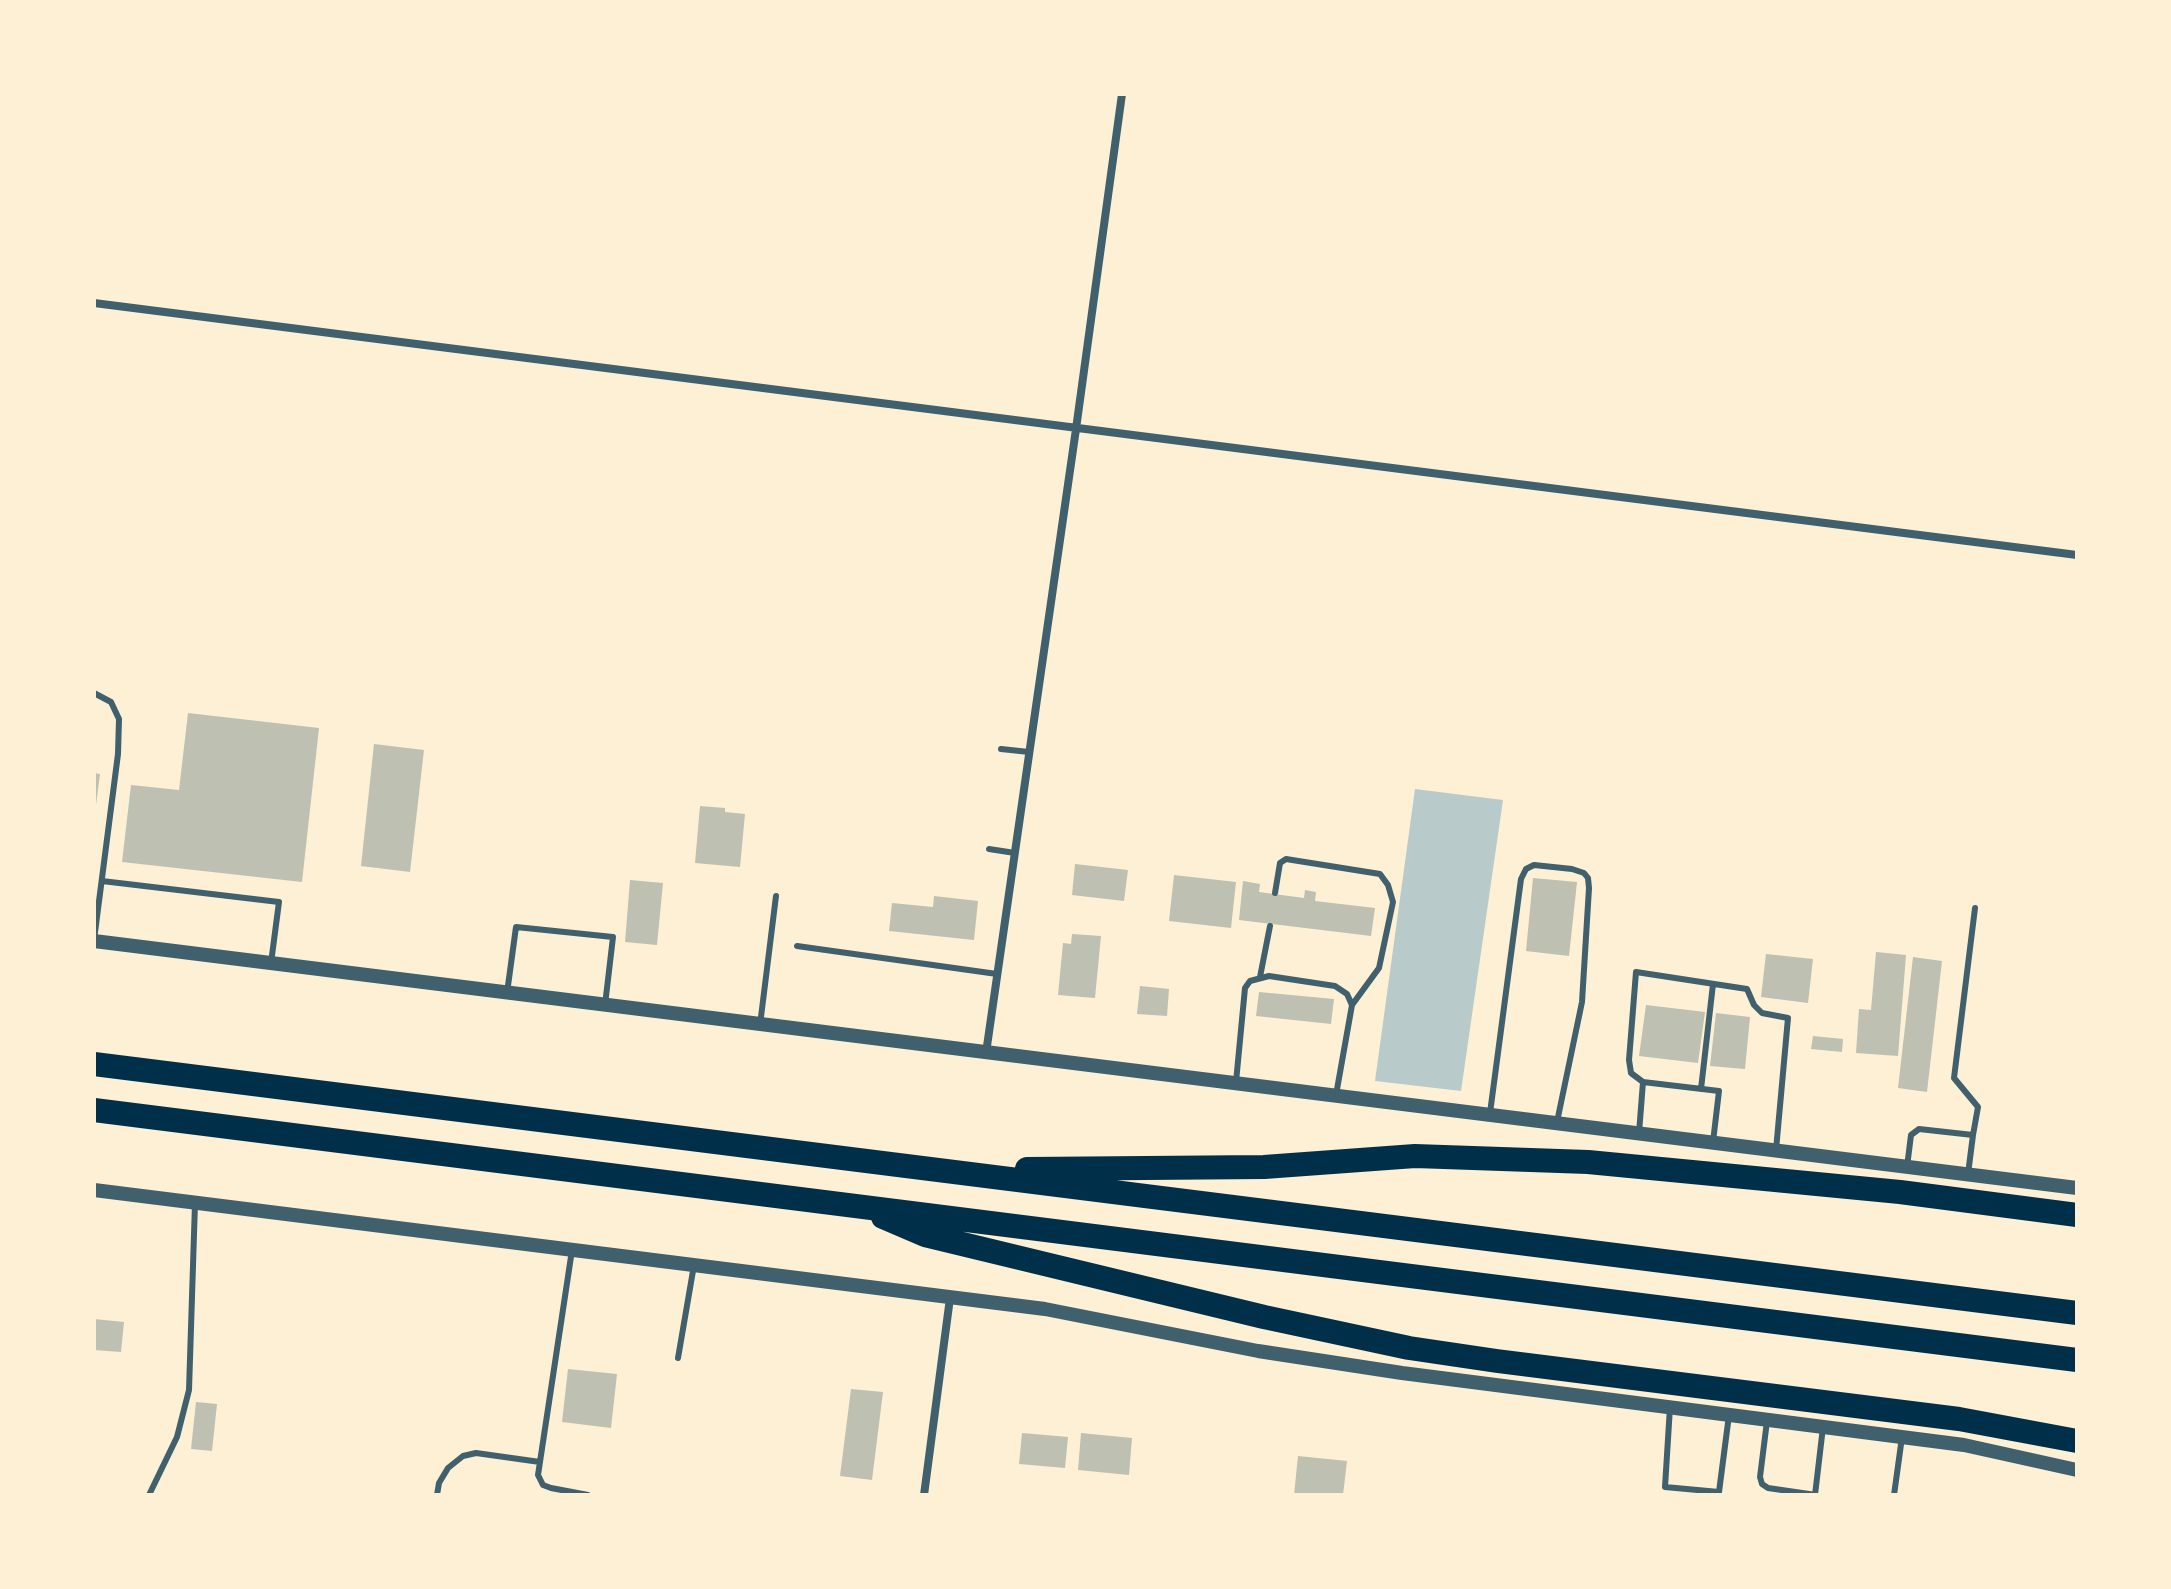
<!DOCTYPE html>
<html>
<head>
<meta charset="utf-8">
<style>
	body { margin:0 }
	#map { position:relative; width:2171px; height:1589px; overflow:hidden; background:#fdf0d5; font-family:"Zilla Slab",serif }
	canvas { display:block }
	.frame { position:absolute; inset:0; border:96px solid #fdf0d5; pointer-events:none }
</style>
</head>
<body>
<div id="map">
<canvas width="2171" height="1589"></canvas>
<div class="frame"></div>
</div>
<script>
const g = document.querySelector('canvas').getContext('2d');
g.lineJoin = 'round';
function fill(path, color) { g.fillStyle = color; g.fill(path, 'evenodd'); }
const toPath = rows => new Path2D(rows.map(r => 'M' + r).join(''));
function trace(path, color, width, dash) { g.strokeStyle = color; g.lineWidth = width; g.lineCap = dash ? 'butt' : 'round'; g.setLineDash(dash || []); g.stroke(path); }
fill(toPath([
	[1415,789,1503,800,1461,1091,1375,1081]
]), '#b9caca');
fill(toPath([
	[188,713,319,728,302,882,122,862,131,785,179,790],
	[374,744,424,750,410,872,361,866],
	[94,773,100,774,96,805,94,805],
	[700,806,725,808,725,812,745,814,740,867,695,863],
	[1075,864,1128,870,1124,901,1072,895],
	[1174,875,1236,882,1231,928,1169,921],
	[1533,878,1577,882,1569,956,1526,951],
	[630,880,663,883,657,945,625,942],
	[1243,881,1260,884,1259,892,1304,898,1305,890,1316,892,1315,901,1375,908,1371,936,1239,920],
	[934,896,978,901,974,940,889,931,892,903,933,907],
	[1072,934,1101,936,1095,998,1058,995,1063,943,1071,944],
	[1876,952,1906,955,1898,1056,1856,1053,1859,1009,1871,1010],
	[1766,954,1813,959,1808,1003,1761,997],
	[1913,957,1942,961,1927,1092,1898,1088],
	[1140,986,1169,989,1167,1016,1137,1014],
	[1259,992,1334,999,1331,1024,1256,1016],
	[1646,1005,1705,1012,1698,1063,1639,1056],
	[1716,1013,1750,1017,1745,1069,1710,1066],
	[1813,1036,1843,1039,1842,1052,1811,1049],
	[94,1319,124,1322,121,1352,94,1350],
	[568,1369,617,1374,611,1428,562,1422],
	[851,1389,883,1392,872,1480,840,1476],
	[196,1402,217,1404,212,1451,191,1449],
	[1022,1433,1068,1437,1065,1468,1019,1464],
	[1081,1433,1132,1438,1129,1475,1078,1470],
	[1298,1456,1347,1461,1343,1495,1294,1495]
]), '#bec0b2');
trace(toPath([
	[94,693,111,702,119,719,118,754,94,940],
	[1001,749,1029,752],
	[989,849,1015,853],
	[102,881,279,902,271,963],
	[1275,893,1280,863,1286,859,1380,874,1388,885,1393,902,1379,968,1352,1005],
	[797,946,997,974],
	[1260,977,1270,926],
	[507,993,516,927,613,937,605,1005],
	[760,1025,776,896],
	[1236,1082,1245,988,1250,981,1269,976,1335,986,1347,994,1352,1005,1336,1095],
	[1643,1082,1631,1073,1629,1060,1636,972,1747,989,1754,1005,1762,1013,1788,1018,1776,1150],
	[1701,1089,1713,984],
	[1490,1113,1521,879,1526,869,1534,865,1572,869,1584,873,1588,878,1589,888,1582,1002,1557,1122],
	[1639,1133,1643,1082,1719,1091,1713,1142],
	[1973,1135,1978,1107,1954,1078,1975,908],
	[1907,1167,1911,1135,1919,1129,1973,1135,1968,1174],
	[572,1250,538,1475,543,1485,551,1488,588,1495],
	[678,1358,694,1265],
	[1670,1407,1665,1487,1719,1492,1729,1415],
	[1767,1421,1760,1477,1762,1484,1768,1488,1816,1495],
	[149,1495,177,1437,189,1390,195,1203],
	[437,1495,439,1483,448,1468,463,1456,476,1453,540,1462],
	[1815,1495,1823,1427],
	[1894,1495,1902,1437]
]), '#3f606c', 6);
trace(toPath([
	[94,303,2077,555],
	[986,1053,1076,429,1122,94],
	[924,1495,950,1298]
]), '#3f606c', 8);
trace(toPath([
	[94,941,2077,1188],
	[94,1190,1045,1309,1258,1351,1402,1373,1964,1445,2077,1470]
]), '#3f606c', 14);
trace(toPath([
	[94,1064,2077,1313],
	[94,1110,2077,1360],
	[1027,1169,1264,1167,1415,1156,1588,1162,1900,1192,2077,1215],
	[883,1217,925,1235,1264,1317,1409,1348,1497,1361,1959,1419,2077,1441]
]), '#003049', 24);
</script>
</body>
</html>
